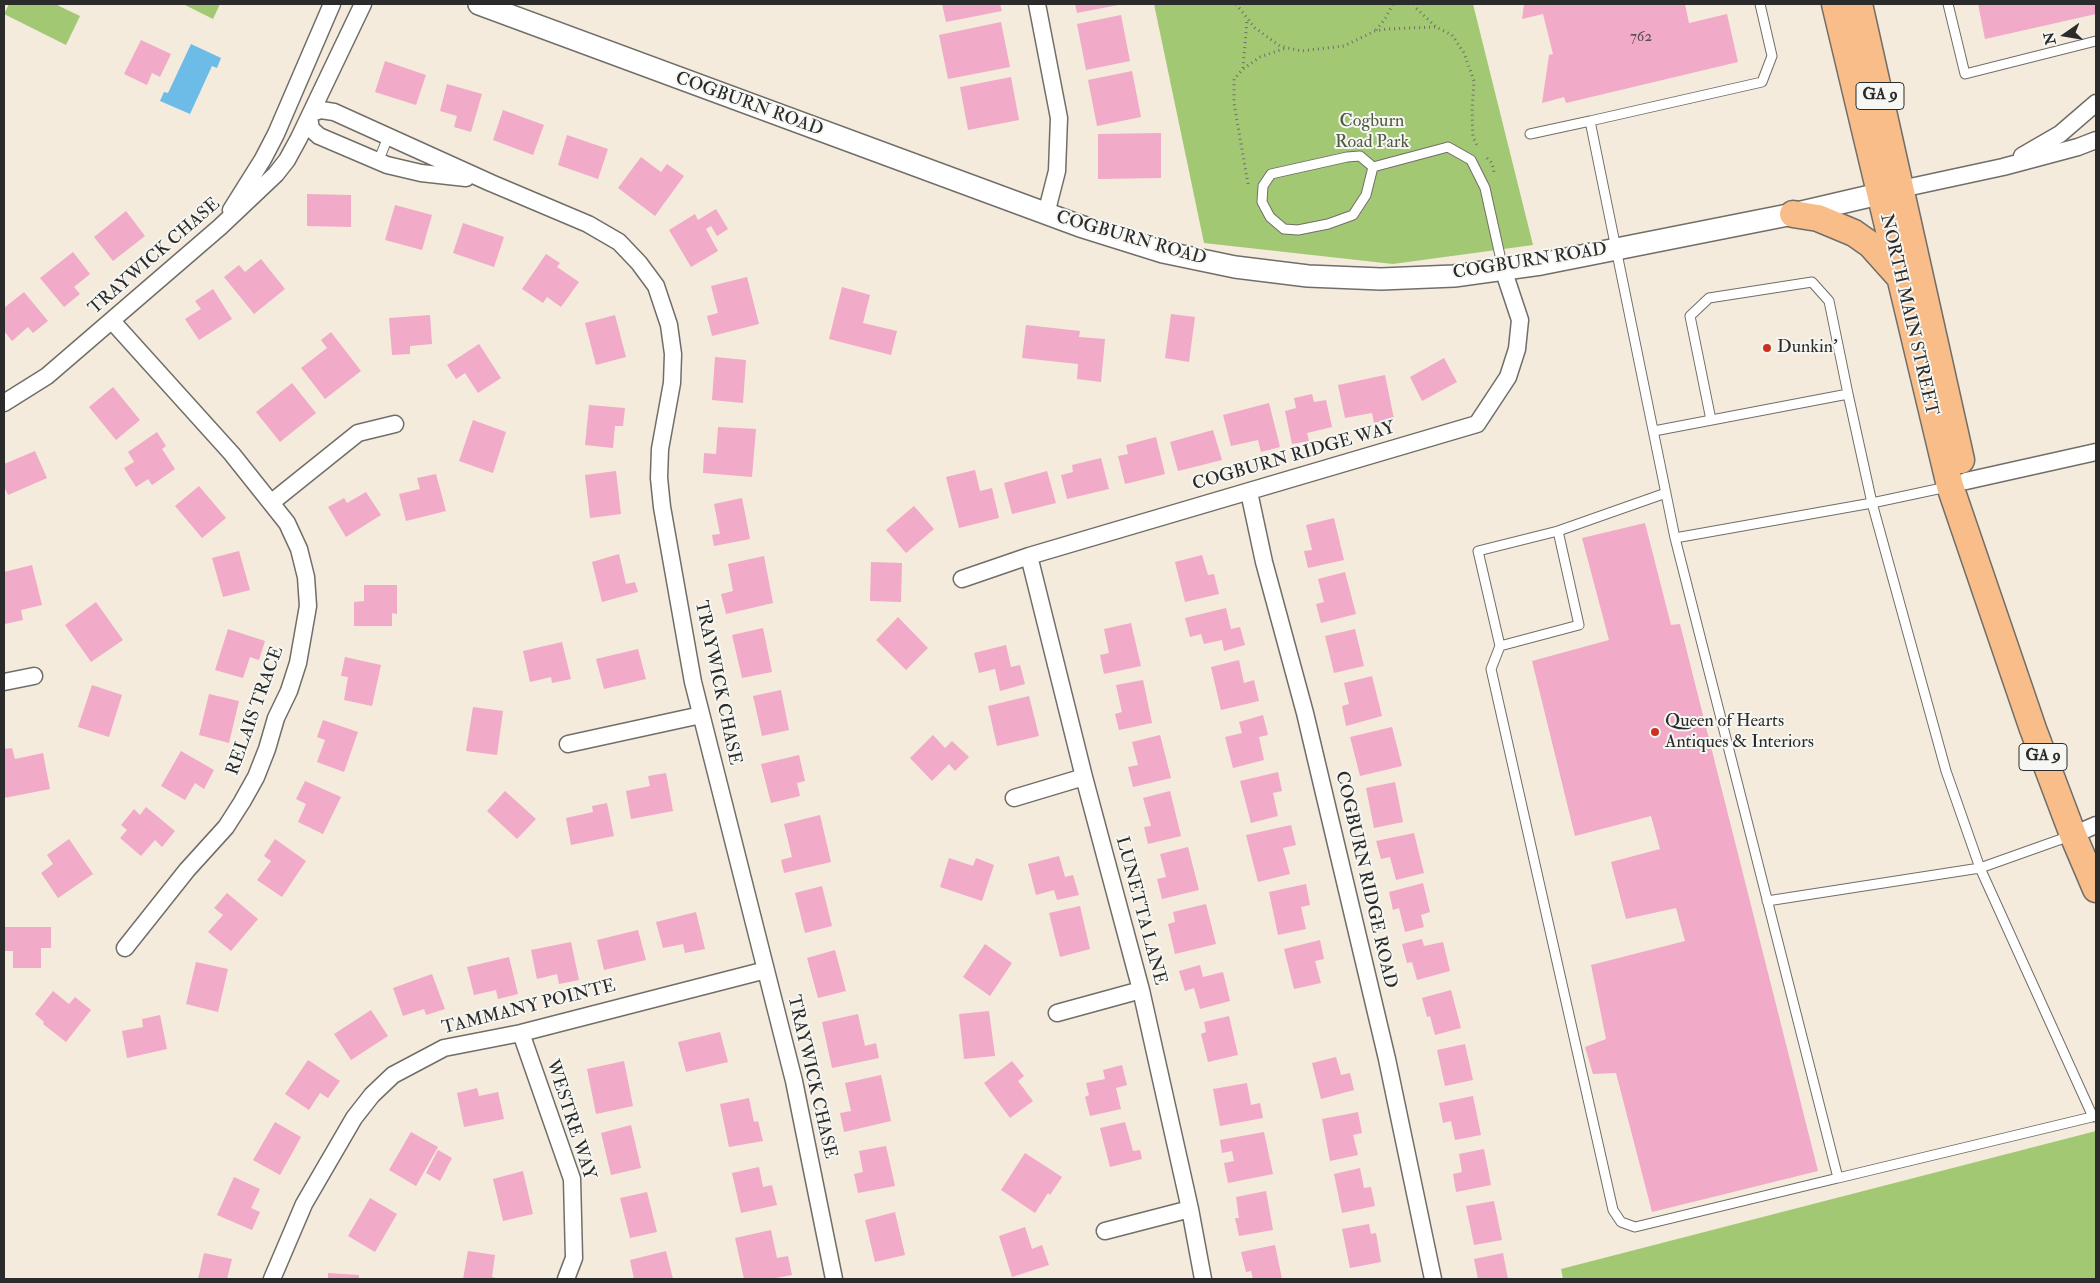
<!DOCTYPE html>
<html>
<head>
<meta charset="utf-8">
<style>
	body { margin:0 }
	#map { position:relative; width:2100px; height:1283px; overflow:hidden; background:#f4ebdc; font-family:"IM FELL Double Pica",serif }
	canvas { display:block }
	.frame { position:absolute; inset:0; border:5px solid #2b2b2b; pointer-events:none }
	.north { position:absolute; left:2040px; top:10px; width:50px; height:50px; -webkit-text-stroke:4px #f6f6f2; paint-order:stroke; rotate:257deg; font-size:14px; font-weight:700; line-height:20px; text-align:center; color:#2b2b2b }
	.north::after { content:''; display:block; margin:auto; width:18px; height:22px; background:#2b2b2b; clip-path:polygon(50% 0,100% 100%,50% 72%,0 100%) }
</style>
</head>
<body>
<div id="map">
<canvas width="2100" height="1283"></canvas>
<div class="frame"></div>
<div class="north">N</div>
</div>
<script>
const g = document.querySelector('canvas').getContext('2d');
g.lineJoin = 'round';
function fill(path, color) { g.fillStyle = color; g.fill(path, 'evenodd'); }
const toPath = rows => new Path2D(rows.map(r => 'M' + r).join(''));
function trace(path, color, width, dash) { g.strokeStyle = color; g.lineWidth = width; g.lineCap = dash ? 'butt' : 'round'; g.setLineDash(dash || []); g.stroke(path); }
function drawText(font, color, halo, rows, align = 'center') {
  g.font = font + ' "IM FELL Double Pica",serif'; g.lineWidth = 4; g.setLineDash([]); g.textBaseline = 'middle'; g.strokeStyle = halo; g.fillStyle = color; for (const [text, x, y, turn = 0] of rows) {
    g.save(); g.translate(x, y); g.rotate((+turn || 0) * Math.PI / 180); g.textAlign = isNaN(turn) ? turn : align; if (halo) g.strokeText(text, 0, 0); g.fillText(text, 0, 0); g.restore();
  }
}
fill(toPath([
	[9,4,55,4,80,16,66,45,4,14],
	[183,4,220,4,213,19],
	[1154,4,1473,4,1533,245,1393,264,1204,243],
	[2096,1131,2096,1279,1563,1279,1561,1269]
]), '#a3c873');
fill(toPath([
	[191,44,221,58,217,68,212,66,190,114,160,101,164,92,168,93]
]), '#6cbce7');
fill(toPath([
	[942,4,1000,4,1002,11,946,22],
	[1075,4,1118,4,1118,5,1077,13],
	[1524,4,1685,4,1689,23,1727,14,1738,62,1566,103,1564,97,1542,103,1549,55,1553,54,1543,14,1522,19],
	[1978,4,2095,4,2096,14,1985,39],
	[1121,15,1130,61,1086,70,1077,24],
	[1001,22,1010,67,948,79,939,35],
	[141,40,171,54,160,77,152,73,147,85,124,74],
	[385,61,426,75,416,105,375,92],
	[1132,71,1141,117,1097,126,1088,80],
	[1011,77,1019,120,968,130,960,87],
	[447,84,482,94,471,132,454,127,457,116,440,111],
	[503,110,544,125,533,155,493,140],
	[1161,133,1161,178,1098,179,1098,134],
	[567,135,608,149,598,179,558,165],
	[641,157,661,172,667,164,684,176,655,216,618,188],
	[307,194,351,195,351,227,307,226],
	[395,205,432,215,422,250,385,240],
	[716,209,728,229,717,236,711,226,706,229,718,251,691,267,669,230,695,214,698,220],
	[126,211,145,236,113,261,94,237],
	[463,223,504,237,494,267,453,253],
	[73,252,90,274,74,287,80,294,64,307,40,278],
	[546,254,560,263,557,267,579,282,561,307,547,297,543,303,522,289],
	[261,259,285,289,254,314,224,277,239,265,245,272],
	[747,277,759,324,712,336,707,316,718,313,711,286],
	[842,287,870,295,863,323,897,331,891,355,829,339],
	[213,289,232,319,199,340,185,319,201,309,195,301],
	[24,292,48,321,33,333,28,327,12,341,4,331,4,308],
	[1171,314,1195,317,1189,362,1165,358],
	[430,315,432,344,410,346,410,354,392,355,389,318],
	[615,315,626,357,596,365,585,323],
	[1026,325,1080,331,1079,337,1105,339,1101,382,1077,379,1078,364,1022,358],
	[331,332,361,371,325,399,301,368,327,348,321,340],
	[479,344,501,378,478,393,465,373,456,379,447,365],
	[715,357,746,360,743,403,712,400],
	[1444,358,1457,382,1422,401,1410,377],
	[1385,375,1394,419,1374,423,1372,413,1345,418,1338,385],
	[292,383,316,413,280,442,256,412],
	[113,387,140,420,116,440,89,407],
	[1312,394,1314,402,1326,400,1332,427,1307,433,1309,441,1292,444,1285,411,1296,408,1294,398],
	[1269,403,1280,447,1261,452,1258,440,1231,446,1223,415],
	[589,405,625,408,623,426,615,426,613,448,585,445],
	[473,420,506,432,493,473,459,461],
	[718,427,756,429,752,477,703,473,704,453,716,454],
	[1213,430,1222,460,1178,471,1170,442],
	[157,432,166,446,162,449,175,469,152,485,148,479,136,487,124,468,134,462,128,452],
	[1156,437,1165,474,1125,484,1118,456,1128,454,1126,445],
	[35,451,47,478,8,495,4,486,4,464],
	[1101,458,1109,489,1067,499,1061,475,1073,472,1072,465],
	[975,470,980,491,992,488,999,518,959,528,946,477],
	[616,471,621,514,590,518,585,475],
	[1047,471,1056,503,1012,514,1004,483],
	[436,474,446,511,406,521,399,494,420,489,417,478],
	[199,486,226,518,202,538,175,506],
	[366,492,381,515,346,537,328,507,344,498,347,503],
	[742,498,750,539,714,546,712,535,720,534,714,504],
	[914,506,934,529,906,553,886,530],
	[1334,518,1344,560,1308,568,1304,551,1312,550,1306,525],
	[1645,523,1671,625,1680,624,1818,1171,1652,1212,1616,1073,1593,1074,1585,1047,1606,1039,1591,965,1685,941,1676,908,1626,919,1611,862,1660,849,1651,816,1575,836,1532,661,1609,640,1582,538],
	[239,551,250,590,223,597,212,558],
	[619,554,626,584,635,582,638,592,602,602,592,562],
	[1202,555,1208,575,1214,574,1219,594,1185,602,1175,562],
	[764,556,773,603,726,614,721,594,733,591,728,564],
	[871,562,902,563,901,602,870,601],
	[32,565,42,605,21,610,23,620,5,624,4,572],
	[1345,572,1356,614,1321,623,1316,604,1324,602,1318,579],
	[364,585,397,585,397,614,392,613,392,626,354,626,354,602,364,601],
	[96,602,123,640,91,662,65,625],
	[1226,608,1231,629,1240,627,1245,645,1224,651,1222,640,1204,644,1201,634,1190,637,1185,618],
	[898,617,928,648,906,670,876,640],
	[1131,623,1141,666,1104,674,1100,655,1109,653,1104,629],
	[763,628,772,672,742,678,732,635],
	[228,629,265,641,259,660,250,657,243,678,215,670],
	[1355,629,1364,666,1334,673,1325,636],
	[562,642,571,679,552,683,551,677,530,682,523,651],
	[1006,645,1011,667,1020,665,1025,684,1000,691,995,669,979,673,974,653],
	[638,649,646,679,604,689,596,659],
	[345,657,381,665,372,706,344,700,348,677,341,676],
	[1239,660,1244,683,1254,680,1259,701,1221,710,1211,667],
	[1372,676,1382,716,1346,726,1342,706,1349,704,1344,683],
	[1143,680,1152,723,1119,730,1115,714,1122,712,1116,685],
	[92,685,122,695,109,737,78,727],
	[781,690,789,730,762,736,753,696],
	[209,694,239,701,229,743,199,735],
	[1029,696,1039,736,997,746,988,706],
	[473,707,503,711,497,755,466,751],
	[1263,715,1268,735,1259,737,1264,760,1233,768,1225,737,1242,733,1239,722],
	[323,720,358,732,344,772,317,762,325,740,317,737],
	[1392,727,1402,766,1360,776,1350,737],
	[933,735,945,748,952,741,969,757,955,771,949,764,932,781,910,758],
	[1160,735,1171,778,1133,787,1128,767,1138,765,1132,742],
	[12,748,15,759,43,753,50,789,4,798,4,749],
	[181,751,214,770,204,789,195,783,185,800,161,786],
	[799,755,805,781,797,783,800,796,771,803,761,764],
	[1278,772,1282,791,1273,793,1278,816,1251,823,1240,781],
	[666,773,673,811,631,819,626,791,650,786,648,776],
	[305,781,341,797,323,834,298,822,306,804,296,799],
	[1395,782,1403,822,1374,828,1366,788],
	[505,791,536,819,517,839,487,811],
	[1170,791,1181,836,1148,844,1144,827,1151,826,1143,798],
	[607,803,614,836,571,845,566,818,593,812,592,806],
	[146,807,175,831,162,847,155,840,141,856,120,838,127,830,121,825,134,809,140,815],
	[820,815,831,862,784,873,781,860,792,857,784,824],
	[1291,825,1296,845,1283,848,1290,874,1258,882,1246,835],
	[1414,833,1424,873,1396,880,1390,857,1381,859,1376,841],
	[69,839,93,874,58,898,41,873,53,864,47,855],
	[275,839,306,861,282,897,257,880,271,861,264,856],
	[1188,847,1199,890,1162,899,1157,879,1166,877,1160,854],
	[1059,856,1065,877,1073,875,1079,895,1057,900,1054,890,1036,895,1028,864],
	[949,858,973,866,976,858,994,865,982,901,940,887],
	[1423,883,1430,912,1421,915,1424,927,1405,932,1399,908,1393,910,1389,892],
	[1306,884,1310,905,1301,907,1306,929,1278,935,1269,892],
	[822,886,832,926,805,933,795,893],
	[227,893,258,919,231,951,208,932,223,915,214,908],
	[1206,904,1216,944,1175,954,1168,924,1175,922,1173,912],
	[1080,906,1090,949,1060,957,1049,913],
	[696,912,705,949,685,953,683,944,663,948,656,922],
	[4,927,51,927,51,948,41,948,41,968,13,968,13,951,4,951],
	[638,930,646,960,604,970,597,940],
	[1422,939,1424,946,1443,942,1450,971,1417,980,1412,962,1407,963,1402,944],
	[1320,940,1324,959,1315,961,1321,983,1294,989,1284,949],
	[571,942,579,980,559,984,557,974,537,979,531,950],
	[985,944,1012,963,990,996,963,977],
	[835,950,846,991,818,998,807,958],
	[509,957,518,994,498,999,496,990,474,995,467,967],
	[196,962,228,969,218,1012,186,1004],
	[1200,965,1203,977,1223,972,1230,1001,1200,1009,1194,988,1185,991,1179,971],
	[432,974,445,1009,426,1015,424,1009,403,1016,393,988],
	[1451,990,1461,1028,1435,1035,1430,1016,1427,1017,1422,998],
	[53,991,69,1004,75,997,91,1010,66,1042,43,1024,44,1022,35,1014],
	[371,1010,388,1036,351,1060,334,1034],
	[989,1011,995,1056,964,1059,959,1014],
	[858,1014,865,1046,876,1043,879,1058,832,1068,822,1022],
	[160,1015,167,1049,127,1058,122,1031,143,1027,142,1019],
	[1229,1016,1238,1055,1208,1062,1201,1034,1206,1032,1204,1022],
	[720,1032,728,1062,686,1072,678,1042],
	[1465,1044,1473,1080,1445,1086,1437,1050],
	[1336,1057,1341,1075,1350,1073,1354,1090,1321,1099,1312,1063],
	[308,1060,340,1081,328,1098,320,1093,309,1110,285,1094],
	[624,1061,633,1106,596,1114,587,1069],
	[1012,1061,1024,1076,1018,1081,1033,1101,1010,1118,984,1083],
	[1122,1065,1127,1085,1116,1088,1121,1109,1090,1116,1085,1097,1089,1095,1086,1083,1105,1079,1103,1070],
	[881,1075,891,1121,844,1132,840,1113,851,1111,845,1083],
	[1247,1083,1251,1105,1260,1103,1263,1118,1220,1126,1213,1089],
	[477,1088,479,1096,498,1092,504,1119,464,1127,457,1093],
	[1473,1096,1481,1135,1455,1140,1451,1121,1443,1123,1439,1103],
	[749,1098,754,1122,758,1121,763,1141,729,1147,720,1104],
	[1358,1112,1362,1133,1353,1135,1358,1155,1330,1161,1322,1119],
	[275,1122,301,1137,280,1175,253,1160],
	[1125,1122,1133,1151,1140,1150,1142,1159,1110,1167,1100,1128],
	[631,1125,641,1168,611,1175,601,1133],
	[411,1132,438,1147,416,1186,389,1170],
	[1264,1132,1273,1174,1228,1183,1224,1163,1234,1161,1232,1151,1222,1153,1220,1140],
	[886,1146,895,1186,858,1193,854,1174,863,1172,859,1151],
	[1484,1149,1491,1185,1456,1192,1453,1174,1462,1172,1459,1154],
	[438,1150,452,1158,440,1181,426,1173],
	[1025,1153,1062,1177,1050,1195,1048,1193,1035,1213,1001,1190],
	[759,1167,763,1187,772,1185,777,1205,741,1213,732,1173],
	[1360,1168,1364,1188,1371,1187,1375,1206,1342,1213,1334,1174],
	[523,1171,533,1214,503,1221,493,1179],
	[234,1177,260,1189,251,1208,260,1212,252,1230,217,1215],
	[1266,1191,1273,1230,1239,1236,1235,1218,1239,1218,1236,1197],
	[647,1192,657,1232,630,1238,620,1198],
	[370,1198,397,1214,375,1252,348,1236],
	[1494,1201,1502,1240,1474,1245,1466,1206],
	[895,1212,905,1255,875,1262,865,1220],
	[1369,1224,1371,1234,1376,1233,1381,1262,1350,1268,1342,1229],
	[1025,1227,1032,1249,1042,1245,1049,1265,1012,1277,999,1236],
	[771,1230,777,1258,788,1256,792,1275,770,1279,744,1279,735,1238],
	[1275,1245,1282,1279,1253,1279,1251,1271,1246,1272,1241,1252],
	[468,1251,495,1255,492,1277,499,1279,463,1279],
	[666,1251,673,1279,634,1279,630,1260],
	[204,1253,232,1259,227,1279,198,1279],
	[1503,1253,1508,1279,1478,1279,1474,1259],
	[328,1273,359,1275,359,1279,328,1279]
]), '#f1aac8');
const service = toPath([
	[1760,4,1772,56,1762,82,1590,121,1675,538,1838,1178,2096,1116],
	[1948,4,1965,74,2096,41],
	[1530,134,1590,121],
	[378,162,388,137],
	[1373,167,1366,195,1353,215,1328,224,1298,230,1284,229,1270,217,1262,202,1263,186,1271,174,1347,157,1360,156,1373,167,1448,147,1471,160,1485,188,1503,269],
	[1711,420,1690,316,1709,298,1812,282,1829,301,1848,394],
	[1654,431,1848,394,1872,503,1946,771,1980,868,2093,1117],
	[1558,531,1478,551,1500,646,1579,625,1558,531,1666,493],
	[1675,538,1872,503,1947,487],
	[1500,646,1491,669,1613,1210,1621,1222,1635,1227,1838,1178],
	[1767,901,1980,868,2070,836]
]);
const minor = toPath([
	[1037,4,1059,118,1057,171,1046,214],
	[309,117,312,113,321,110,334,112,491,183,588,224,619,242,639,263,656,286,669,325,673,354,672,383,660,449,659,478,662,507,693,682,794,1081,834,1279],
	[309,117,311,129,319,136,387,165,421,173,466,178],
	[2022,156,2060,134,2096,103],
	[1901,189,2003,167,2078,147,2096,140],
	[231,210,263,159,276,134,332,4],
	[112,321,232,454,287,523,299,549,306,577,308,606,298,663,289,691,276,718,267,749,256,777,242,802,226,827,187,870,125,948],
	[4,403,47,376,220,227,276,174,287,160,299,138,363,4],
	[1966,481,2096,452],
	[1249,492,1264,562,1305,713,1387,1059,1433,1279],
	[272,502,358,433,395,424],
	[1029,556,1084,777,1141,990,1190,1209,1203,1279],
	[962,579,1029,556,1477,424,1508,377,1517,349,1520,320,1503,269],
	[4,682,34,676],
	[568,744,701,715],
	[1014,798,1084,777],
	[2073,835,2096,825],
	[1057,1013,1141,990],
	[521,1033,572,1179,574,1258,566,1279],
	[1105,1231,1190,1209],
	[272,1279,304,1204,354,1118,372,1095,393,1075,444,1048,521,1033,766,970]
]);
const tertiary = toPath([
	[479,4,1080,226,1163,252,1235,267,1308,276,1381,279,1454,276,1541,264,1793,214,1896,190]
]);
const primary = toPath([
	[1835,4,1950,486,2033,729,2073,835,2096,889],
	[1859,4,1961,460],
	[1793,214,1818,218,1854,233,1871,245,1897,274]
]);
trace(service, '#716e69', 11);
trace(minor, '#716e69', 19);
trace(tertiary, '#716e69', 24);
trace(primary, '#716e69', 29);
trace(toPath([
	[1236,4,1255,28,1280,46,1301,51,1344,46,1375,31,1387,29,1435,27],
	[1414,4,1416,8,1436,27,1452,35,1464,53,1474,81,1472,112,1473,137,1478,147],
	[1376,30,1385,19,1393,4],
	[1243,68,1247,20],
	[1487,158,1492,163,1494,172],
	[1248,184,1234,103,1234,79,1243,69,1260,57,1286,48]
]), '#716e69', 3, [1, 4]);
trace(service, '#fff', 9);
trace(minor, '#fff', 16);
trace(tertiary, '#fff', 21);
trace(primary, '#f8bd89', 26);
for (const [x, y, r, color] of [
	[1767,348,5,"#c8321e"],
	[1655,732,5,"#c8321e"]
]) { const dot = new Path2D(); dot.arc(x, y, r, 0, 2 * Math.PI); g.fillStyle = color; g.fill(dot); trace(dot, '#f6f6f2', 2); }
drawText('15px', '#5c4b52', null, [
	["762",1641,38]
]);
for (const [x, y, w] of [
	[1880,96,48],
	[2043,757,48]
]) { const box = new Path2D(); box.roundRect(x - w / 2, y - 13.5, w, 27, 4); g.fillStyle = '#f6f6f2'; g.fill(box); trace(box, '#2b2b2b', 1); }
drawText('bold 16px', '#2b2b2b', null, [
	["GA 9",1880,96],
	["GA 9",2043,757]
]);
drawText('18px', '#2b2b2b', '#f6f6f2', [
	["COGBURN ROAD",749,105,20],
	["COGBURN ROAD",1131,239,16],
	["TRAYWICK CHASE",155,257,-41],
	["COGBURN ROAD",1530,262,-9],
	["NORTH MAIN STREET",1908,315,77],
	["COGBURN RIDGE WAY",1294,457,-16],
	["TRAYWICK CHASE",717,683,78],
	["RELAIS TRACE",256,711,-70],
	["COGBURN RIDGE ROAD",1365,880,77],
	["LUNETTA LANE",1140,911,75],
	["TAMMANY POINTE",529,1008,-14],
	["TRAYWICK CHASE",811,1077,77],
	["WESTRE WAY",570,1120,72]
]);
drawText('18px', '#4f5a41', '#f6f6f2', [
	["Cogburn",1372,122],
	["Road Park",1372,143]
]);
drawText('18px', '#2b2b2b', '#f6f6f2', [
	["Dunkin'",1777,348],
	["Queen of Hearts",1665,722],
	["Antiques & Interiors",1665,743]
], 'left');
</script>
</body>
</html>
